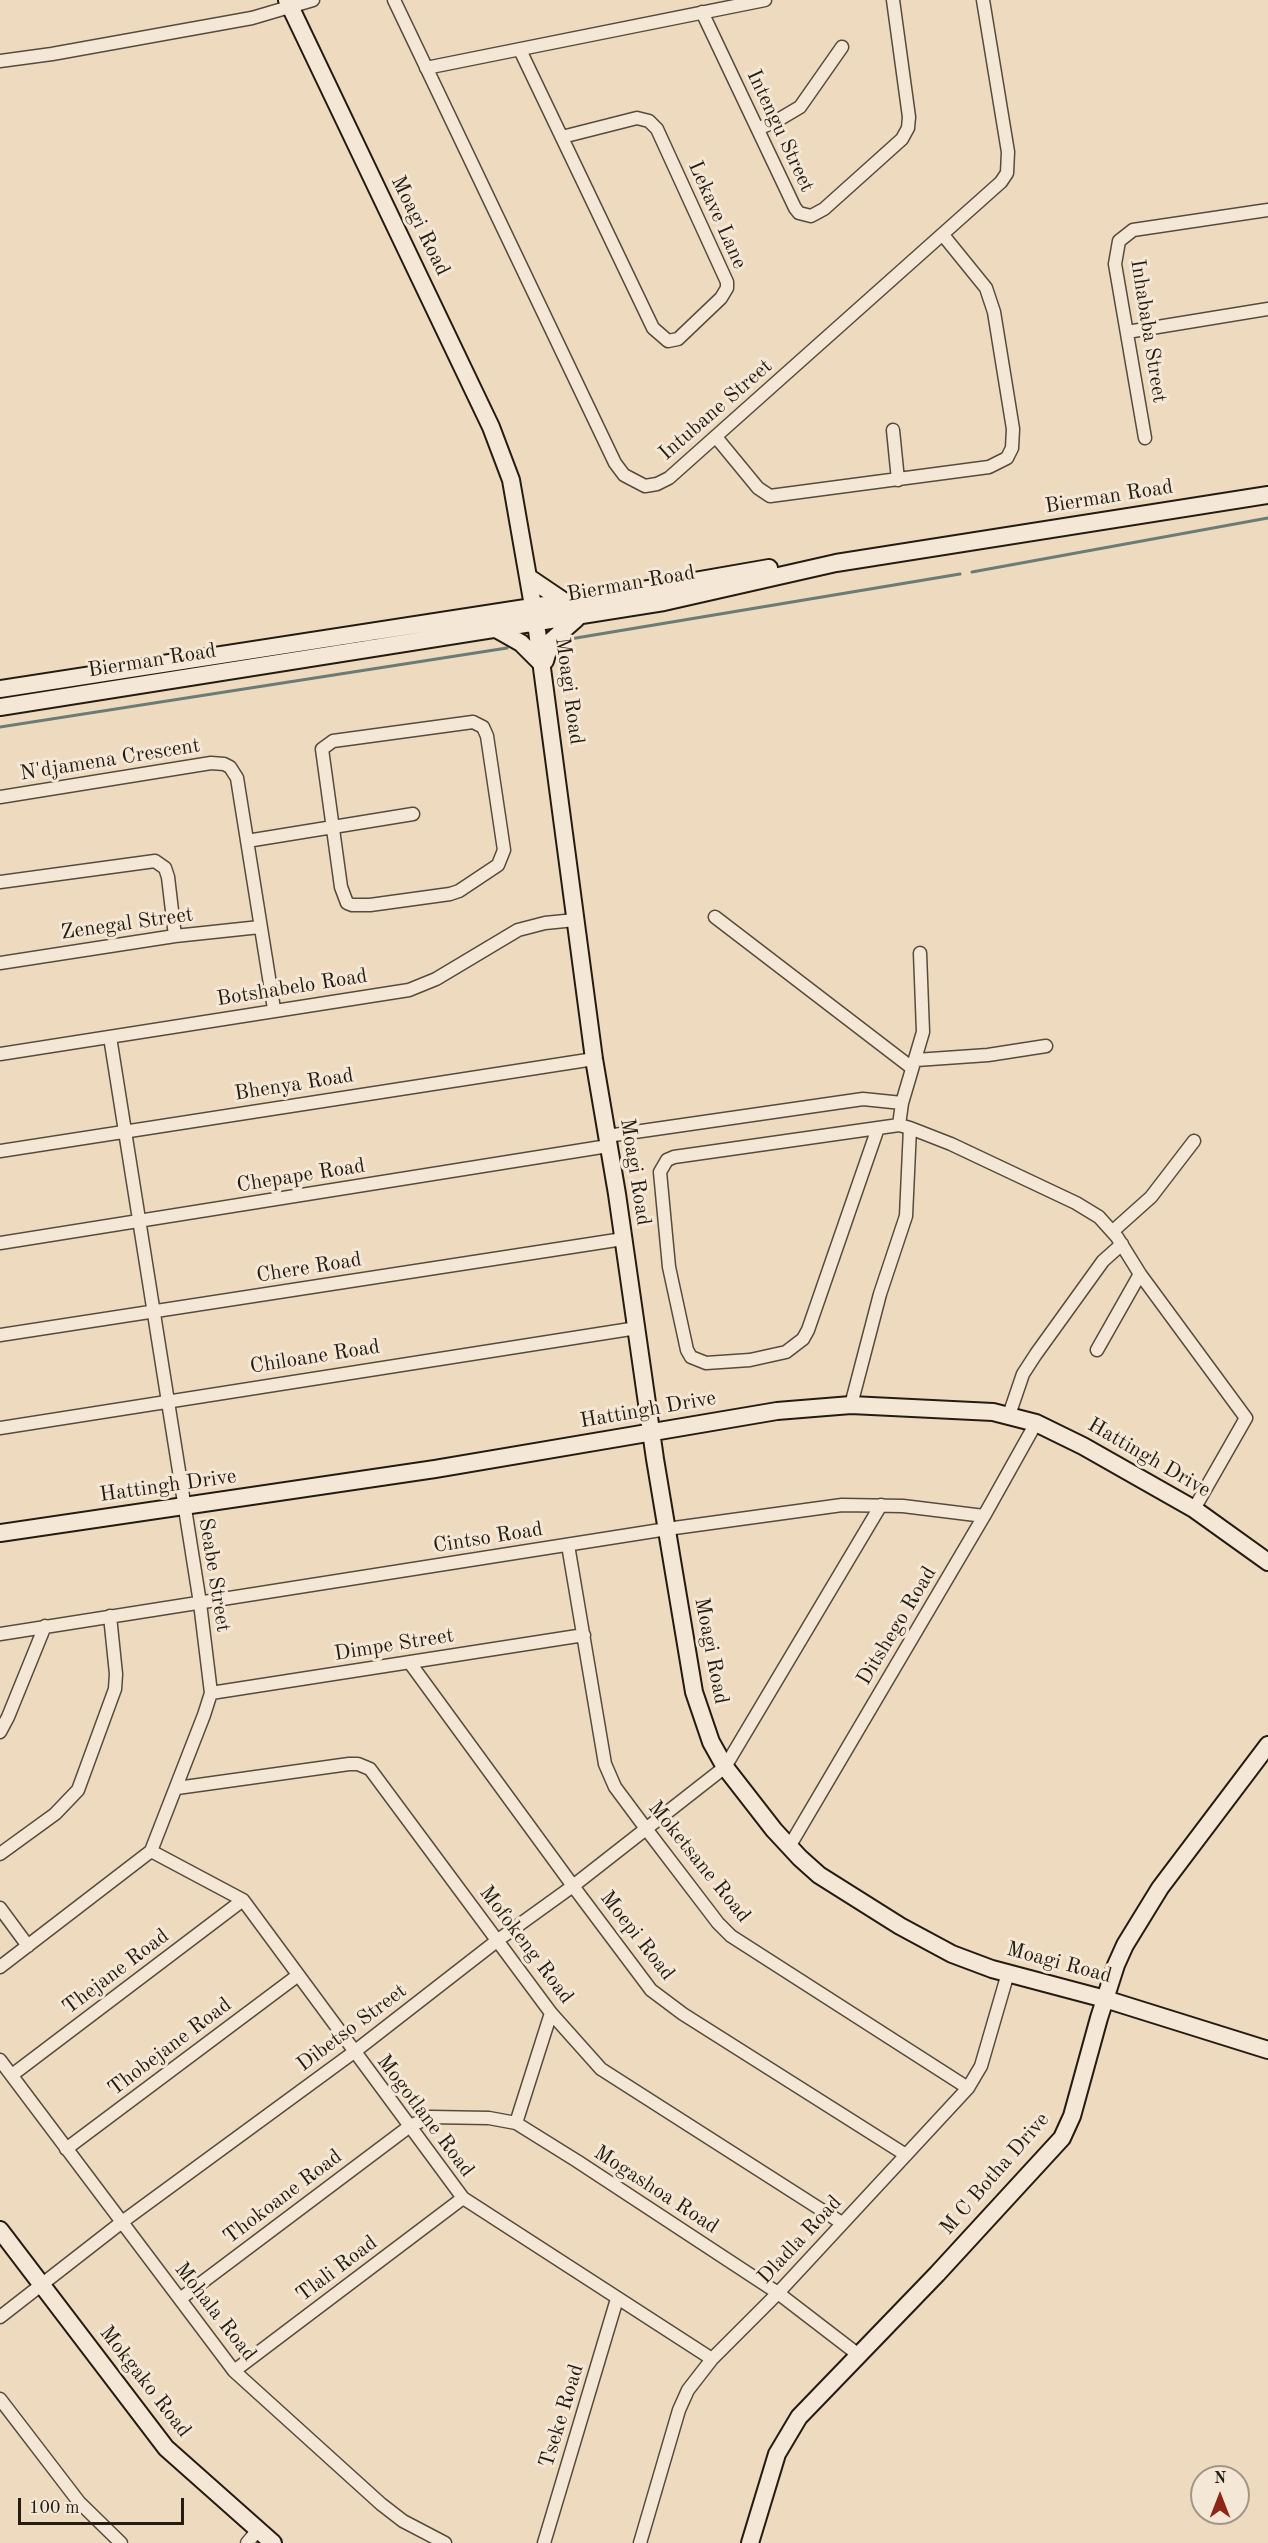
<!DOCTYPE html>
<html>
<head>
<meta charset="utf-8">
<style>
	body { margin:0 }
	#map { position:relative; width:1268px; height:2543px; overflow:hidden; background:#eedabf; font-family:"Old Standard TT",serif }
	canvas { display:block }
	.north { position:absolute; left:1190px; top:2465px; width:60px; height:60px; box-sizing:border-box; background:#f4e7d5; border:2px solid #a19687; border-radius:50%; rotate:0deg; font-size:16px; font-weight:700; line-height:24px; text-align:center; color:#241c12 }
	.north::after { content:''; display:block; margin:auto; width:21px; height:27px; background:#8f2418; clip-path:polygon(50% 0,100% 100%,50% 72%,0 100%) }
	.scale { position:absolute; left:18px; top:2498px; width:166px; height:27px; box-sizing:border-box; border:3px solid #241c12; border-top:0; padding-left:8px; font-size:18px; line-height:21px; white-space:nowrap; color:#241c12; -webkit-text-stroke:4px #f4e7d5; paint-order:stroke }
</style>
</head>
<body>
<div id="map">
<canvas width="1268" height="2543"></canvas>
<div class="north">N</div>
<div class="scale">100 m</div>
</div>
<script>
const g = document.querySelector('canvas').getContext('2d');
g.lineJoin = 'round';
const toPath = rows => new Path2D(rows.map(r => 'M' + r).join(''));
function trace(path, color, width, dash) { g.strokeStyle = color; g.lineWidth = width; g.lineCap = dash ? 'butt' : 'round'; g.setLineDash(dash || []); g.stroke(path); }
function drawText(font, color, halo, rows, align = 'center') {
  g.font = font + ' "Old Standard TT",serif'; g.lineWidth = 6; g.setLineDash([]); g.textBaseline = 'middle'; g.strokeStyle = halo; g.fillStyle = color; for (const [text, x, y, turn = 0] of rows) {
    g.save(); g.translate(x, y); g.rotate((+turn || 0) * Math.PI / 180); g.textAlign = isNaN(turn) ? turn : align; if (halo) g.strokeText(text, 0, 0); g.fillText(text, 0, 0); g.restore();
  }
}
trace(toPath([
	[972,572,1268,518],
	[564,640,960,574],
	[0,727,507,648]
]), '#6b7b76', 3);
const street = toPath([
	[394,0,615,463,624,475,645,486,657,484,669,478,1001,182,1007,173,1008,152,983,0],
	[702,12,795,208,799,213,811,216,824,209,902,139,908,128,909,117,893,0],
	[520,50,653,328,668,341,678,339,721,298,727,288,727,282,657,129,649,121,637,118,562,137],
	[0,61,52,54,252,18,313,0],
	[426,68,765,0],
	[758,129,778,120,800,107,842,47],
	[1127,332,1268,309],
	[893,430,898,480],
	[716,437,758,488,770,496,989,467,1007,458,1012,448,1013,429,994,312,986,288,943,235],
	[1145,438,1115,264,1119,241,1133,230,1268,210],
	[473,722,483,727,487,736,504,850,498,865,459,891,450,894,370,905,352,905,347,903,341,887,322,749,333,741,473,722],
	[0,797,211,763,224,764,230,767,237,778,274,1009],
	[247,841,413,814],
	[0,882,155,861,165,868,168,877,175,936],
	[715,917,912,1068],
	[0,963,175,936,260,927],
	[0,1054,409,990,436,979,518,930,545,923,575,920],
	[916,1060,988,1055,1046,1046],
	[899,1125,902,1103,923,1032,920,953],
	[910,1128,951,1144,1076,1203,1099,1217,1117,1237,1140,1274,1246,1418,1194,1509],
	[607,1136,863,1099,902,1103],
	[0,1151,594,1059],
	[1113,1231,1151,1197,1194,1141],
	[0,1243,608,1146],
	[0,1335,623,1239],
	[1097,1350,1140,1274],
	[851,1405,880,1294,906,1216,910,1128,899,1125,674,1157,667,1160,660,1172,669,1267,687,1350,691,1357,706,1363,750,1360,786,1352,803,1339,808,1330,878,1128],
	[1009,1415,1023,1374,1036,1354,1103,1261,1122,1244],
	[0,1428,637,1328],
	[568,1545,605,1764,615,1787,647,1830,718,1923,731,1936,968,2088],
	[0,1634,667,1529,842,1505,903,1506,984,1516],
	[410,1663,573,1886,651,1990,683,2014,906,2155],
	[211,1693,584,1635],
	[0,1732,8,1717,45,1626],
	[177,1788,349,1764,358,1764,370,1769,551,2013,601,2069,842,2223],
	[789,1847,984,1516,1036,1423],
	[151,1851,243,1900,463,2198,712,2359],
	[0,1854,55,1814,78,1790,115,1689,116,1674,110,1616],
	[0,1908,28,1946],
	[0,1967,151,1851,204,1715,211,1693,200,1603,110,1037],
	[0,2060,234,2371,381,2504,403,2521,445,2543],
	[12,2075,243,1900],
	[516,2123,551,2013],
	[66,2149,297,1976],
	[180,2299,410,2126,430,2117,489,2118,516,2123,577,2161,778,2293,860,2356],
	[0,2317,122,2222,354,2052,498,1940,573,1886,725,1767,881,1505],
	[234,2371,463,2198],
	[0,2399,79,2502,121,2543],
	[247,2543,258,2530],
	[544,2543,617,2299],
	[640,2543,679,2410,688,2390,712,2359,778,2293,968,2088,981,2066,1008,1973]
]);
const secondary = toPath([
	[287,0,491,427,511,480,536,623,594,1059,617,1194,655,1459,694,1692,711,1742,725,1767,774,1830,800,1858,819,1875,900,1926,952,1954,992,1969,1105,1999,1268,2050],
	[528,577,565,602],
	[498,630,521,643,542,664],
	[545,661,551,641,576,619],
	[0,689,655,588,769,568],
	[0,707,664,602,836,563,1268,495],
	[0,1533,435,1469,777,1411,851,1405,993,1412,1036,1423,1083,1446,1194,1509,1268,1562],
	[0,2230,166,2448,273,2543],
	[750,2543,777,2454,799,2417,937,2274,1062,2138,1072,2116,1099,2018,1116,1965,1125,1945,1160,1888,1268,1745]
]);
trace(street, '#564c3d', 15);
trace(secondary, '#241c12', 20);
trace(street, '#f4e7d5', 12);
trace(secondary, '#f4e7d5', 16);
drawText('21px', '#241c12', '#f4e7d5', [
	["Intengu Street",780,131,65],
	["Lekave Lane",717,215,66],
	["Moagi Road",420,226,64],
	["Inhababa Street",1148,331,81],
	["Intubane Street",716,410,-41],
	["Bierman Road",1109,497,-9],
	["Bierman Road",631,584,-10],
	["Bierman Road",152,661,-9],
	["Moagi Road",569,691,82],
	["N'djamena Crescent",110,760,-9],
	["Zenegal Street",127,924,-8],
	["Botshabelo Road",292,988,-9],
	["Bhenya Road",294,1085,-9],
	["Moagi Road",635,1172,81],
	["Chepape Road",301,1176,-9],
	["Chere Road",309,1268,-9],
	["Chiloane Road",315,1357,-9],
	["Hattingh Drive",648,1410,-10],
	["Hattingh Drive",1149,1458,30],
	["Hattingh Drive",168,1486,-8],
	["Cintso Road",488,1538,-9],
	["Seabe Street",214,1575,81],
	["Ditshego Road",897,1626,-59],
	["Dimpe Street",394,1645,-9],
	["Moagi Road",711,1651,79],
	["Moketsane Road",699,1862,51],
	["Moepi Road",637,1936,52],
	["Mofokeng Road",526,1945,53],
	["Moagi Road",1059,1963,15],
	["Thejane Road",116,1972,-37],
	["Dibetso Street",352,2028,-37],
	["Thobejane Road",170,2047,-37],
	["Mogotlane Road",425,2116,53],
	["M C Botha Drive",995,2174,-49],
	["Mogashoa Road",656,2190,33],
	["Thokoane Road",283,2197,-37],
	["Dladla Road",800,2240,-47],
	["Tlali Road",337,2269,-37],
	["Mohala Road",215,2312,52],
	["Mokgako Road",145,2382,52],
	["Tseke Road",562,2416,-73]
]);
</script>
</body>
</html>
